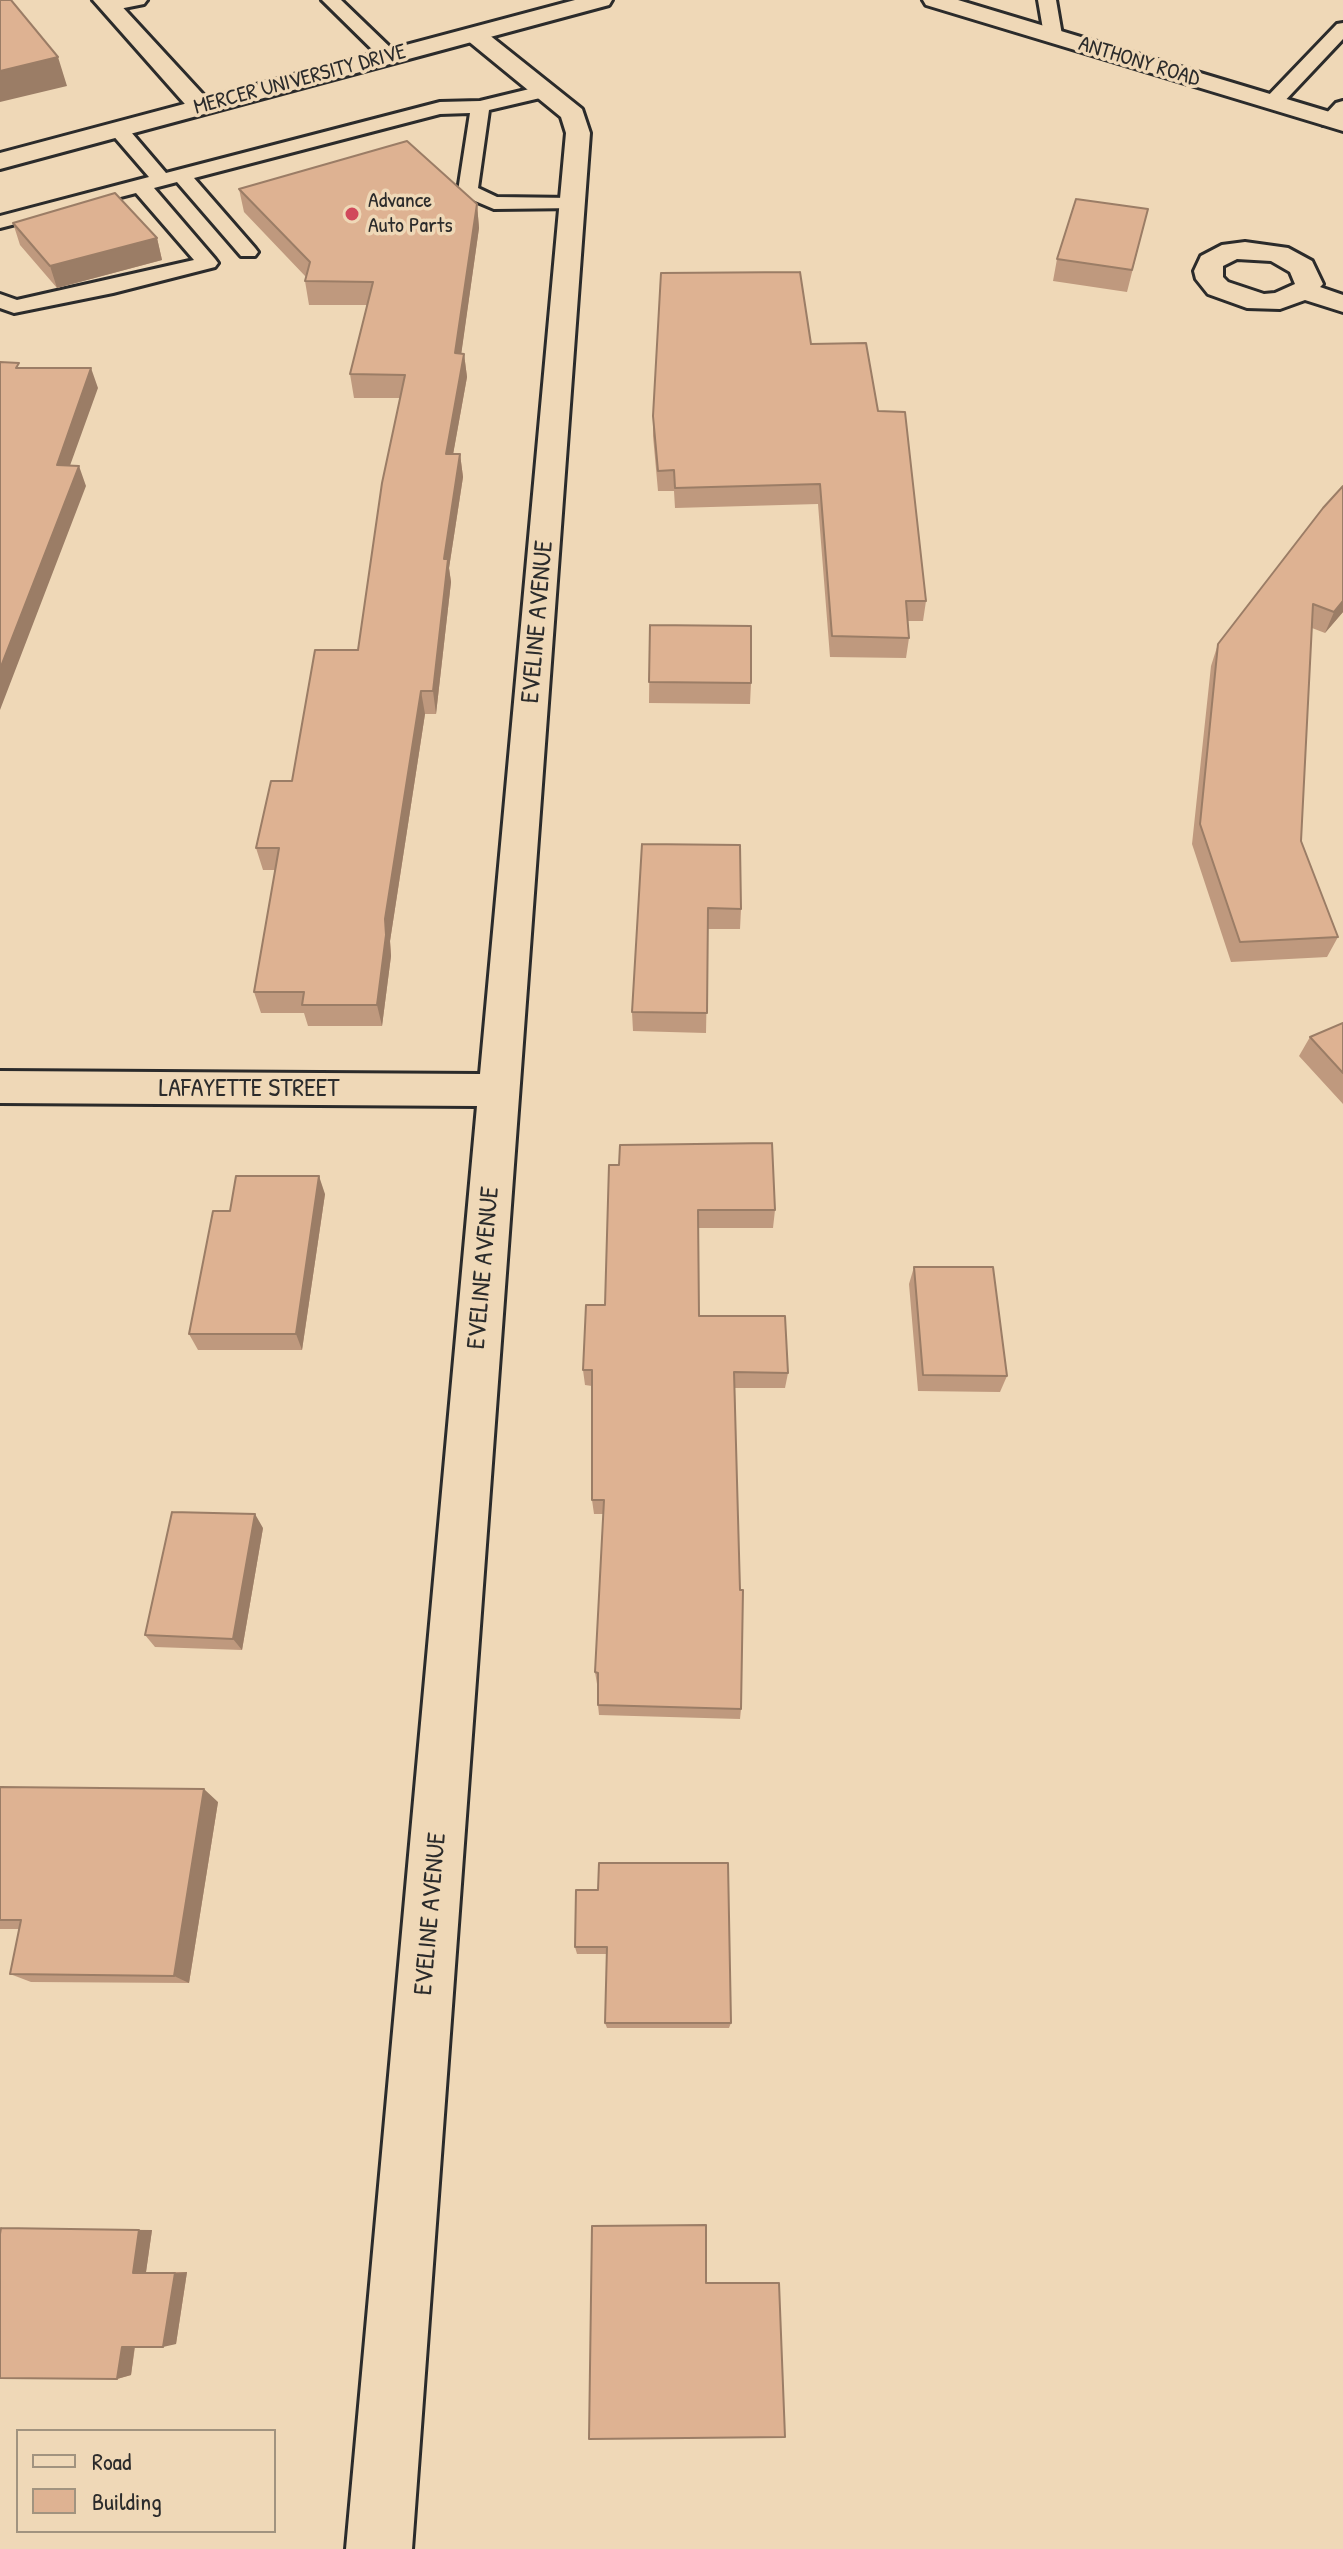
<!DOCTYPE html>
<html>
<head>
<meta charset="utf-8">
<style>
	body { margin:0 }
	#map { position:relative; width:1343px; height:2549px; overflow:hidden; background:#efd8b7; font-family:"Patrick Hand",sans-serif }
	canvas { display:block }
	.legend { position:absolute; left:16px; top:2429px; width:260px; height:104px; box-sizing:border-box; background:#efd8b7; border:2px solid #a1937f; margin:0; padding:10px 14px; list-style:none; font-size:24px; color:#2b2b2b }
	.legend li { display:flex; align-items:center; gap:16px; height:40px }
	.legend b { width:40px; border:2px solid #a1937f }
</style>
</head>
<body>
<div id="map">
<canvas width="1343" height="2549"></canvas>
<ul class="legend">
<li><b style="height:10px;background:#efd8b7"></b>Road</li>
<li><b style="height:22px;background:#deb292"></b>Building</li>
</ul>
</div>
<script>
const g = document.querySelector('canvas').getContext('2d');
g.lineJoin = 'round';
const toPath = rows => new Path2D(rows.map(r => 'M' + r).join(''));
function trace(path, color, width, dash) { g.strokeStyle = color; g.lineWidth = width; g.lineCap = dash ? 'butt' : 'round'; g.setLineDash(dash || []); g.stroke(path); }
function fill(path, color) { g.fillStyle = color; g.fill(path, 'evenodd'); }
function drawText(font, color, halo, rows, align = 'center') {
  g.font = font + ' "Patrick Hand",sans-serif'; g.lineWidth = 7; g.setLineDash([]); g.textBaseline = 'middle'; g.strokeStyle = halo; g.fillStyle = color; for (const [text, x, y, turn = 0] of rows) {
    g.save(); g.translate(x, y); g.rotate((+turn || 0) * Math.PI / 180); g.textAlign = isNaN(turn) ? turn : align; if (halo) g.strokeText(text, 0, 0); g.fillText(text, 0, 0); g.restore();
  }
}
const lane = toPath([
	[147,0,144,4,109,11,100,6,113,0,147,0],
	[322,0,341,0,395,52,398,56,395,60,383,60,322,0],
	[1038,0,1056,0,1062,35,1059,39,1053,40,1044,35,1038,0],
	[1343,23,1343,39,1279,107,1265,107,1263,103,1265,99,1337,24,1343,23],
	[546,85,553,87,555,91,553,95,489,110,478,188,497,197,572,198,582,204,579,208,494,209,461,195,458,191,470,113,440,114,194,178,255,248,258,252,255,256,241,256,177,182,154,188,215,259,218,263,215,267,113,293,14,313,0,308,0,294,17,300,194,260,136,193,0,228,0,216,149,177,111,133,108,129,111,125,125,125,166,173,440,102,480,101,546,85],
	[1343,101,1343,118,1337,125,1323,125,1320,121,1323,117,1336,103,1343,101]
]);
const street = toPath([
	[93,0,116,0,210,102,213,107,210,112,192,112,93,0],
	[475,28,483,30,582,109,590,133,412,2549,346,2549,477,1106,0,1103,0,1071,480,1074,566,133,561,117,467,40,463,35,467,30,475,28],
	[1245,242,1288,248,1312,261,1323,284,1320,287,1343,295,1343,312,1305,300,1280,309,1247,308,1208,294,1196,279,1194,271,1201,256,1222,245,1245,242],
	[1237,259,1271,261,1290,272,1295,284,1275,293,1264,294,1228,282,1223,277,1223,266,1237,259]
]);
const secondary = toPath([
	[575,0,612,0,609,5,0,169,0,153,575,0],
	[923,0,958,0,1343,116,1343,131,926,5,923,0]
]);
trace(lane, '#2b2b2b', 6);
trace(street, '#2b2b2b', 6);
trace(secondary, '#2b2b2b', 6);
fill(lane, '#efd8b7');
fill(street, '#efd8b7');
fill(secondary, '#efd8b7');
fill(toPath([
	[239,189,477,204,479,228,461,354,464,354,467,377,453,454,460,454,463,477,449,568,451,582,436,714,425,714,390,941,391,956,382,1026,308,1026,304,1013,261,1013,254,992,276,870,263,870,256,848,292,781,358,650,400,398,354,398,350,374,367,305,309,305,305,281,306,277,244,212],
	[1148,209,1127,292,1053,281,1057,259],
	[13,223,157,238,162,260,57,288,20,245],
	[811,344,878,411,926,601,923,621,908,621,909,638,906,658,830,657,818,504,675,508,674,491,658,491,653,436,653,416],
	[1343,486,1343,612,1325,633,1312,628,1301,841,1338,937,1327,957,1231,962,1192,844,1211,666,1218,644],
	[650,625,751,683,750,704,649,703],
	[642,844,741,909,740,929,708,929,706,1033,633,1031,632,1012],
	[1343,1023,1343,1104,1299,1056,1310,1037],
	[609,1165,775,1210,773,1228,698,1228,699,1316,788,1373,785,1388,735,1388,741,1709,740,1719,599,1715,598,1705,598,1684,597,1684,595,1672,603,1514,594,1514,592,1500,592,1386,585,1385,583,1370,605,1305],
	[325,1194,302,1350,198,1350,189,1334,230,1211],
	[914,1267,1007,1376,1000,1392,918,1391,909,1284],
	[263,1528,242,1650,155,1647,145,1635],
	[0,1787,218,1802,189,1983,31,1982,10,1974,19,1929,0,1929],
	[598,1890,731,2023,729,2028,607,2028,605,2023,607,1954,577,1954,575,1947],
	[1,2228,152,2230,146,2272,187,2272,176,2344,135,2347,131,2375,117,2379],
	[706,2282,776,2282,779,2283,589,2439]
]), '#bf997e');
fill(toPath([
	[58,57,67,86,0,102,0,71],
	[477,204,479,228,458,377,455,353],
	[157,238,162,260,57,288,50,266],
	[464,354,467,377,449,477,446,454],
	[91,368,98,388,63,485,57,465],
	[460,454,463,477,449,568,451,582,436,714,433,691,444,559],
	[79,466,86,486,0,710,0,669],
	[1343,601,1343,612,1325,633,1334,612],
	[421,691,425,714,390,941,391,956,382,1026,377,1005,385,919],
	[319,1176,325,1194,302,1350,296,1334],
	[255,1514,263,1528,242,1650,233,1639],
	[204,1789,218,1802,189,1983,174,1976],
	[139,2230,152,2230,146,2272,133,2273],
	[187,2272,176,2344,163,2347,175,2273],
	[135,2344,131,2375,117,2379,122,2347]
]), '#9b7d66');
const building = toPath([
	[0,0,11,0,58,57,0,71,0,0],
	[407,141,477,204,455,353,464,354,446,454,460,454,444,559,448,559,433,691,421,691,385,919,386,935,377,1005,302,1005,304,992,254,992,279,848,256,848,271,781,292,781,315,650,358,650,382,483,405,375,350,374,373,282,305,281,310,262,239,189,407,141],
	[115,193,157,238,50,266,13,223,115,193],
	[1076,199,1148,209,1132,270,1057,259,1076,199],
	[800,272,811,344,866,343,878,411,905,412,926,601,906,601,909,638,832,636,820,484,675,488,674,470,658,471,653,416,661,273,800,272],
	[0,362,19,363,16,368,91,368,57,465,79,466,0,669,0,362],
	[1343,486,1343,601,1334,612,1313,604,1301,841,1338,937,1240,942,1200,824,1218,644,1323,508,1343,486],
	[650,625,751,626,751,683,649,682,650,625],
	[642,844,740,845,741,909,708,908,707,1013,632,1012,642,844],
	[1343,1023,1343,1073,1310,1037,1343,1023],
	[772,1143,775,1210,698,1210,699,1316,785,1316,788,1373,734,1372,740,1590,743,1590,741,1709,598,1705,598,1673,595,1672,604,1500,592,1500,592,1370,583,1370,586,1305,605,1305,609,1165,619,1165,620,1145,772,1143],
	[236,1176,319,1176,296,1334,189,1334,213,1211,230,1211,236,1176],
	[914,1267,993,1267,1007,1376,923,1375,914,1267],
	[172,1512,255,1514,233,1639,145,1635,172,1512],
	[0,1787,204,1789,174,1976,10,1974,21,1920,0,1920,0,1787],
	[599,1863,728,1863,731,2023,605,2023,607,1947,575,1947,576,1890,598,1890,599,1863],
	[706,2225,706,2283,779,2283,785,2437,589,2439,592,2226,706,2225],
	[1,2228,139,2230,133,2273,175,2273,163,2347,122,2347,117,2379,0,2378,0,2234,1,2228]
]);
fill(building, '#deb292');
trace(building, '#9b7d66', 2);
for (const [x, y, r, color] of [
	[352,214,8,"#d1495b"]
]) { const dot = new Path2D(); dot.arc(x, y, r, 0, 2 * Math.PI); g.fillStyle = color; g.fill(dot); trace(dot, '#efd8b7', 3); }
drawText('22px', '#2b2b2b', '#efd8b7', [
	["ANTHONY ROAD",1139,62,17],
	["MERCER UNIVERSITY DRIVE",300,80,-15]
]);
drawText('22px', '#2b2b2b', '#efd8b7', [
	["Advance",368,201],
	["Auto Parts",368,226]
], 'left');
drawText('26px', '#2b2b2b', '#efd8b7', [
	["EVELINE AVENUE",538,622,-85],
	["LAFAYETTE STREET",249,1089],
	["EVELINE AVENUE",484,1268,-85],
	["EVELINE AVENUE",431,1914,-85]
]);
</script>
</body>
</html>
